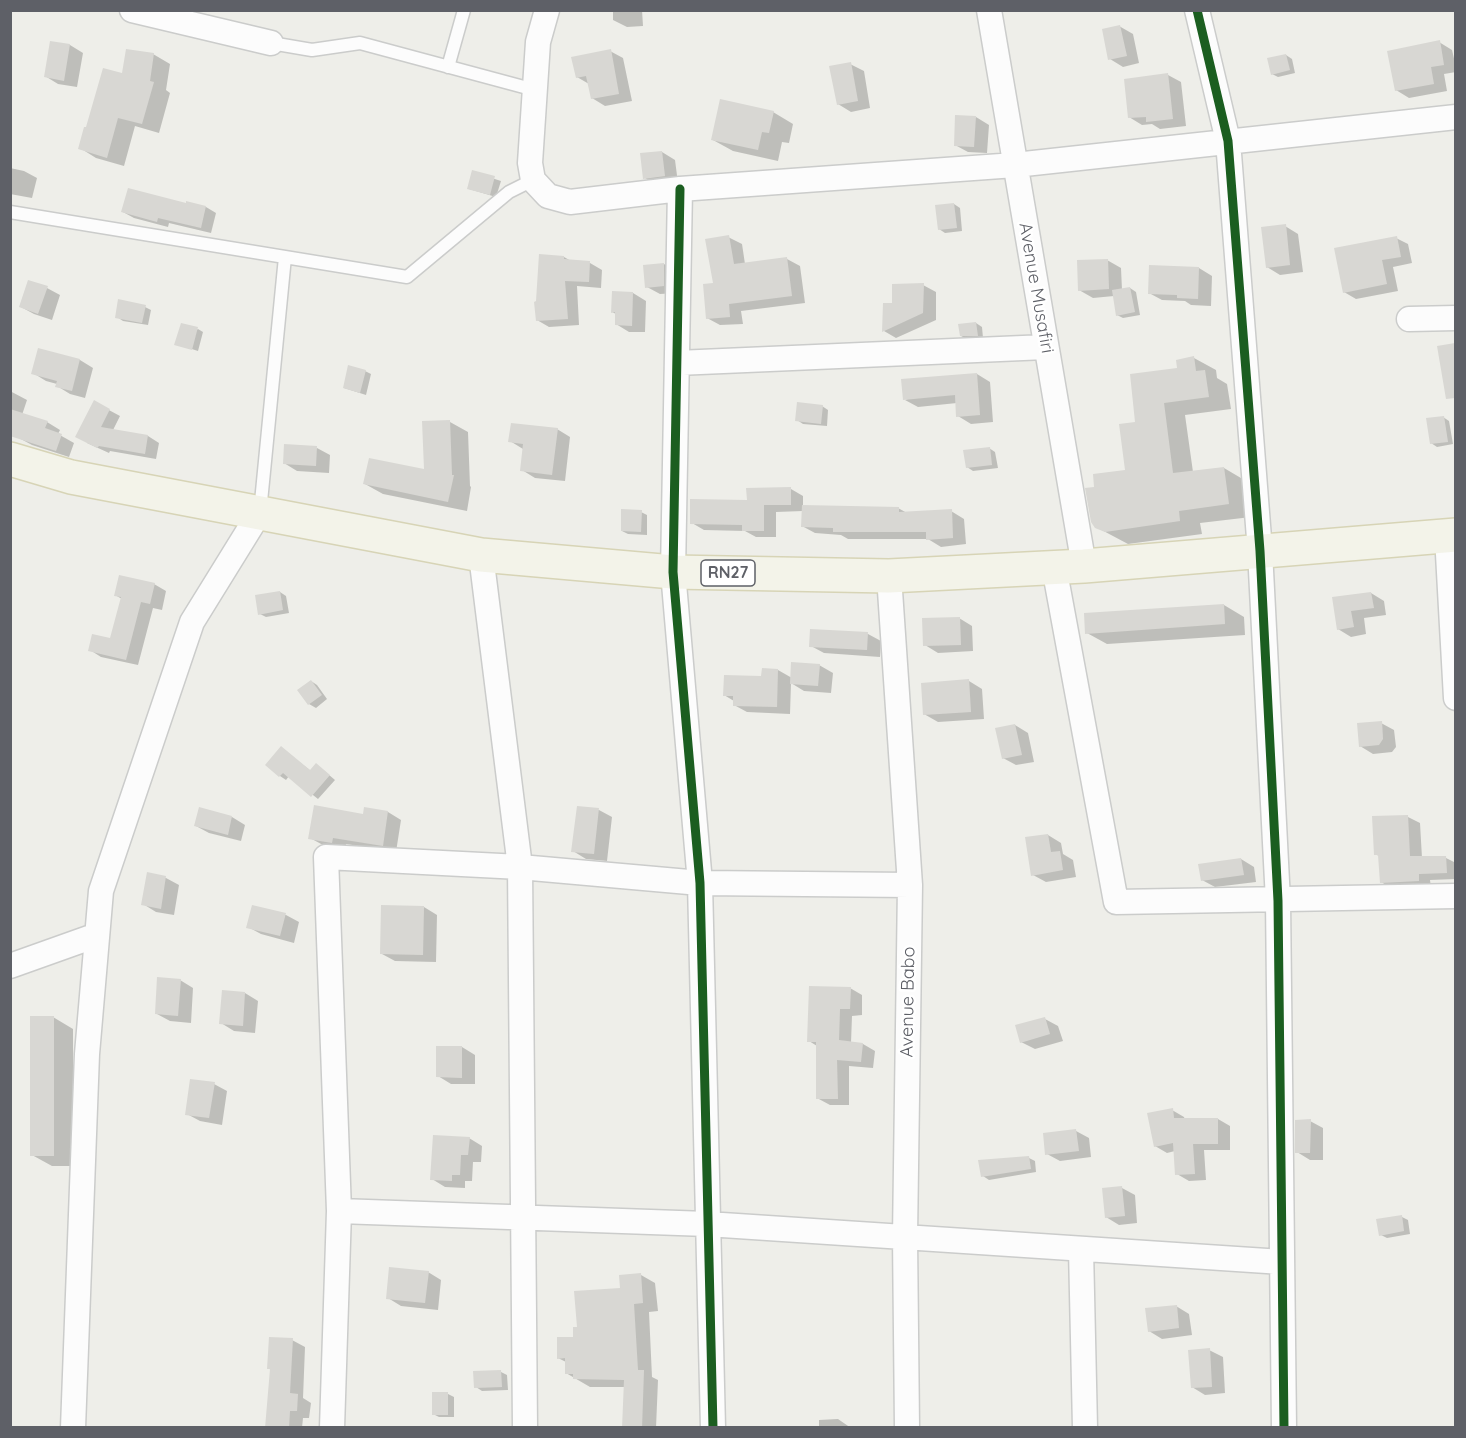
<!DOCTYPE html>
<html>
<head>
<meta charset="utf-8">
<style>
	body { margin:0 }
	#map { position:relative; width:1466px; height:1438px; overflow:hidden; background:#eeeee9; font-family:Quicksand,sans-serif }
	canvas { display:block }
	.frame { position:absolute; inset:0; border:12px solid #5e6067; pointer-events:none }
</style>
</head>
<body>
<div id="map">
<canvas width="1466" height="1438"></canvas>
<div class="frame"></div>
</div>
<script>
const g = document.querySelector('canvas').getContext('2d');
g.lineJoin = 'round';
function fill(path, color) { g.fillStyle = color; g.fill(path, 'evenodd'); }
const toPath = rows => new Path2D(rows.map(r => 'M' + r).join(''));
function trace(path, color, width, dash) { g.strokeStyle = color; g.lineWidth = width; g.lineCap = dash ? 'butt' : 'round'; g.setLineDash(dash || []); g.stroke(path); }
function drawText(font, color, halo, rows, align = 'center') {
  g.font = font + ' Quicksand,sans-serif'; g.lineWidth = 5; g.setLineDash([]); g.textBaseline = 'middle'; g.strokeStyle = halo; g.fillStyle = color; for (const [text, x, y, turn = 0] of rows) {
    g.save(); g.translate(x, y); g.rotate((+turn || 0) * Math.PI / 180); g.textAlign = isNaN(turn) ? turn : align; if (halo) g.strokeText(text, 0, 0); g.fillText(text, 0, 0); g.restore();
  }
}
fill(toPath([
	[613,10,642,10,643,26,627,27,613,20],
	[1119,26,1133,34,1139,63,1123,67,1110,59],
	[51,42,70,45,83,53,77,87,58,84,45,76],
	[1439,42,1452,50,1456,67,1456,72,1444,74,1447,91,1409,98,1396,90],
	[610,51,623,58,632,101,605,106,592,98,589,84,577,77],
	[153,54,170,64,166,90,170,93,159,133,135,126,124,166,96,158,80,148],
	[1286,55,1292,59,1295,73,1278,77,1272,74],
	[850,64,864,71,870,108,851,112,838,104],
	[1168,75,1181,82,1186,126,1160,129,1152,124,1142,125,1129,117],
	[773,112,793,124,789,143,782,142,778,161,733,151,713,140],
	[976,117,989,125,987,153,968,152,955,145],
	[662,152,675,160,678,183,658,186,645,178],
	[10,168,24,171,37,178,32,198,10,194],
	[473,172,501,181,496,197,469,189],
	[187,202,206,207,216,213,211,233,169,223,168,227,134,218,123,212,187,205],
	[954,204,960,208,962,231,945,233,939,229],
	[1285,226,1298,234,1303,272,1280,275,1267,267],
	[728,237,742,244,745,264,787,259,800,266,805,303,741,311,743,324,720,325,707,318,714,284],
	[1396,238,1408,244,1412,263,1393,267,1398,291,1356,299,1344,292],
	[564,257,571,261,590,263,602,270,601,288,577,286,579,325,549,327,537,320],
	[1107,260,1121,268,1122,290,1130,288,1136,292,1140,315,1123,318,1117,315,1114,296,1093,298,1079,290],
	[664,264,677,272,677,293,660,294,647,287,644,267],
	[1199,268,1212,276,1211,306,1191,305,1185,301,1162,300,1149,293],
	[923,285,936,292,936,320,896,338,884,331,893,304],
	[47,288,60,295,52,320,34,314,21,307],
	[633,293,646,301,645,332,629,332,616,324,616,314,612,312],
	[145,307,151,310,148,325,123,321,117,317],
	[976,323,982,327,983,338,967,339,961,336],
	[198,329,203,332,198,351,176,344],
	[1456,345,1456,399,1447,393,1439,347],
	[39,350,80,360,93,368,85,398,70,394,57,386,57,384,46,381,33,373],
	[1194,358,1216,370,1217,378,1227,384,1231,409,1185,415,1193,472,1224,468,1246,481,1251,517,1200,523,1202,534,1128,544,1096,527,1096,488,1127,471,1137,423,1179,369],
	[365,371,371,374,366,395,344,388],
	[977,374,990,382,993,422,971,424,958,416,957,403,918,407,905,400],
	[10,391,27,400,21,418,10,414],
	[94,402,120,416,113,430,148,436,159,443,156,459,110,451,109,453,87,443],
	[822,406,828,410,827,426,803,424,797,420],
	[1443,417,1449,421,1453,444,1437,447,1431,443],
	[47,422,60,430,58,434,74,443,69,457,32,445,19,438],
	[450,422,468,432,470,486,471,487,467,511,383,494,365,484,425,471],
	[557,429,570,437,565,481,535,478,522,470,523,449,510,441],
	[317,448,330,455,329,473,297,471,284,463],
	[989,448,995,452,998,468,973,471,967,467],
	[791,489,803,496,803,506,898,508,907,513,951,511,964,519,966,544,941,547,928,539,848,539,841,535,815,533,802,526,803,511,776,512,776,537,756,537,745,531,704,530,692,523,748,501],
	[641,512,647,515,647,535,628,534,622,531],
	[154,584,166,591,162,610,153,608,138,665,101,657,90,650,111,640,122,599,115,595],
	[280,592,286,596,289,613,266,617,260,614],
	[1371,593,1384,601,1386,615,1364,618,1366,634,1351,637,1338,629,1334,598],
	[1224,605,1244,617,1245,635,1107,644,1087,633],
	[959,618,972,626,973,651,938,653,925,645],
	[812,631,868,634,881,641,880,657,824,653,811,646],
	[819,665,833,673,831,693,804,691,791,683,790,714,747,712,734,705,734,701,724,695,778,670,792,678],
	[311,681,317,685,327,699,316,708,309,704,299,691],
	[969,681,982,689,984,719,938,722,924,714],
	[1381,723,1394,730,1396,747,1392,752,1373,754,1360,746],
	[1015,725,1028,733,1034,762,1016,765,1003,758],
	[281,748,311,771,322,769,335,780,318,799,289,776,286,780,280,776],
	[578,808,599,810,612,817,607,861,586,859,573,851],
	[366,809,388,812,401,820,396,852,346,844,345,849,323,845,310,838,364,816],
	[232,817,245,825,241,841,209,833,196,826],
	[1408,817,1420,823,1422,858,1446,858,1456,863,1456,879,1430,880,1431,887,1393,889,1381,882,1379,856,1375,854],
	[1048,835,1061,843,1063,854,1073,860,1076,877,1046,882,1033,875],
	[1241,859,1254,867,1256,882,1215,887,1202,880],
	[148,874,166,878,179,885,174,915,156,912,143,904],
	[253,907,286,915,299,922,294,943,261,934,248,927],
	[424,907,437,915,436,962,395,961,382,954],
	[180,980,193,988,191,1023,170,1021,157,1014],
	[850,988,862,995,862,1015,852,1016,851,1043,863,1044,875,1051,873,1068,849,1066,849,1105,830,1105,817,1098,817,1046,809,1041],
	[245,993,258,1001,255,1033,234,1031,221,1023],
	[53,1017,73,1029,73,1166,52,1166,32,1155],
	[1045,1019,1058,1026,1063,1041,1035,1049,1021,1042],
	[462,1047,475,1055,475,1084,451,1084,438,1076],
	[214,1084,227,1091,222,1125,200,1121,187,1114],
	[1172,1110,1184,1117,1185,1120,1218,1119,1230,1126,1230,1150,1204,1150,1206,1180,1189,1181,1177,1174,1175,1151,1167,1153,1155,1146],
	[1310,1121,1323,1128,1323,1160,1310,1160,1297,1152],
	[1076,1131,1089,1138,1091,1157,1060,1161,1047,1154],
	[469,1138,482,1146,481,1162,473,1162,472,1181,465,1181,465,1188,445,1187,432,1179],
	[1029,1158,1035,1161,1036,1172,989,1180,983,1176],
	[1122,1188,1135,1195,1137,1223,1119,1225,1106,1217],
	[1402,1217,1408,1220,1410,1234,1387,1238,1381,1235],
	[428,1272,441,1280,438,1310,401,1306,388,1298],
	[641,1275,655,1283,658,1311,649,1312,652,1377,658,1380,656,1428,623,1428,626,1387,590,1387,566,1373,566,1362,558,1358,575,1338,578,1329],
	[1176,1306,1189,1314,1192,1335,1162,1339,1149,1331],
	[292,1340,305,1347,303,1398,311,1403,309,1418,303,1418,302,1428,266,1428,271,1370,268,1368],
	[1209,1350,1223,1357,1225,1393,1205,1395,1192,1387],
	[501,1372,507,1375,508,1390,482,1391,476,1387],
	[448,1394,454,1397,454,1417,439,1417,433,1414],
	[838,1419,851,1428,819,1428,819,1420]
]), '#0003');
fill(toPath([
	[1120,25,1127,56,1108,60,1102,29],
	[1440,40,1444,65,1431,67,1434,84,1395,91,1387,51],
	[50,41,70,44,64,81,44,77],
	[126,49,154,53,150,81,154,82,142,124,118,118,107,158,78,149,84,127,86,127,103,68,122,73],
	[611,49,619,94,591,99,586,76,576,78,571,57],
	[1286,54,1290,70,1271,75,1267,58],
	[851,62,858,101,837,105,829,66],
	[1168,73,1173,119,1146,122,1146,117,1128,118,1124,79],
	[720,99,774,111,769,133,762,132,758,150,711,140],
	[955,115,976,116,974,147,954,146],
	[662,151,665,176,643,179,640,153],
	[472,170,495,176,490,195,467,189],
	[128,188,186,203,186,201,206,206,201,228,158,218,157,222,121,212],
	[954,203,957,228,938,230,935,205],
	[1286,224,1290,265,1266,268,1261,227],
	[729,235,734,264,787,257,792,296,729,304,730,317,706,319,703,284,713,283,705,239],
	[1397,236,1401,257,1382,260,1387,284,1343,293,1334,248],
	[539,254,564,256,564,259,590,261,589,282,565,281,568,319,536,321,534,302,536,301],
	[1108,259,1109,289,1078,291,1077,260],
	[664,263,664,286,645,288,643,265],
	[1149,265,1199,267,1198,299,1177,298,1177,295,1148,294],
	[28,280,48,286,38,314,19,307],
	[924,283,923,313,882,332,883,303,892,303,892,284],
	[1130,287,1135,312,1116,316,1112,290],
	[612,291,633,292,632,326,615,325,615,312,611,313],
	[118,299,146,305,142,323,115,318],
	[976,322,978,336,960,336,958,324],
	[181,323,198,327,192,350,174,345],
	[1455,343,1455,398,1446,399,1437,346],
	[38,348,80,359,72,391,55,387,57,381,31,374],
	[1194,356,1196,371,1205,370,1209,397,1164,403,1173,473,1224,467,1229,504,1179,511,1180,521,1105,532,1095,528,1091,522,1085,488,1094,487,1093,474,1125,470,1119,424,1135,422,1130,374,1177,368,1176,360],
	[348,365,366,370,360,393,343,388],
	[977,373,980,415,956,417,955,395,903,400,901,379],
	[94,400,110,409,101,427,148,435,145,454,99,446,97,448,75,437],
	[797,402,823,405,821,424,795,421],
	[10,409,48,421,45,428,62,434,56,451,10,436],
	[1444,416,1448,442,1430,444,1426,418],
	[450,420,452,475,454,475,448,502,363,484,369,458,424,469,422,421],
	[511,423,558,428,552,475,520,471,523,444,508,442],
	[284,444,317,446,316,466,283,464],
	[990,447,992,465,966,468,963,450],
	[791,487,791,505,764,505,764,531,742,531,742,525,690,524,690,499,747,500,746,488],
	[802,505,899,507,899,512,952,509,953,538,926,540,926,532,833,532,833,528,801,527],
	[621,509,642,510,641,532,621,531],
	[119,575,155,583,150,604,141,602,126,660,88,651,92,634,110,638,121,597,114,596],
	[280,591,283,610,258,615,255,595],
	[1371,592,1374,608,1351,611,1354,627,1337,630,1332,597],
	[1224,604,1225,624,1085,634,1084,613],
	[960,617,961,645,923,646,922,618],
	[810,629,868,632,867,650,809,647],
	[791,662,820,664,818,686,790,684],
	[762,668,778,669,777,707,733,706,733,696,723,696,724,675,761,676],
	[969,679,971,712,923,715,921,683],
	[311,680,322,695,308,705,297,690],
	[1382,721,1383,739,1379,745,1359,747,1357,723],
	[1015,724,1022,755,1002,759,995,728],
	[281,746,310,770,316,763,330,775,311,797,283,773,279,777,265,765],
	[314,805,363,814,364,807,388,811,383,846,333,838,332,843,308,839],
	[577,806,599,808,594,854,571,852],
	[199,807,232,816,228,835,194,826],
	[1408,815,1410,856,1446,856,1447,873,1419,874,1419,881,1380,883,1378,855,1374,855,1372,816],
	[1048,834,1051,852,1060,851,1063,870,1031,876,1025,837],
	[1241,858,1244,875,1201,881,1198,864],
	[147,872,166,876,161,909,141,905],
	[252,905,286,913,280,936,246,928],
	[381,905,424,906,423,955,380,954],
	[157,977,181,979,178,1016,155,1014],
	[809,986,851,987,850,1009,840,1009,839,1040,863,1043,861,1062,837,1060,838,1099,816,1099,816,1042,807,1042],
	[222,990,245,992,243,1026,219,1024],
	[30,1016,54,1016,54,1156,30,1156],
	[1045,1017,1050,1034,1020,1043,1015,1025],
	[436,1046,462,1046,462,1078,436,1077],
	[190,1079,215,1082,209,1118,185,1115],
	[1173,1108,1174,1118,1218,1118,1218,1144,1193,1144,1195,1174,1175,1175,1173,1143,1154,1147,1147,1113],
	[1311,1119,1310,1153,1295,1153,1295,1120],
	[1076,1129,1079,1151,1045,1155,1043,1133],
	[433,1135,470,1137,468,1155,461,1155,460,1175,452,1175,452,1181,430,1180],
	[1029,1156,1031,1169,981,1177,978,1160],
	[1122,1186,1125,1216,1105,1218,1102,1188],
	[1402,1215,1404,1231,1379,1236,1376,1219],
	[389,1267,429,1271,425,1303,386,1299],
	[641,1273,643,1303,634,1304,638,1370,644,1370,642,1428,622,1428,624,1380,573,1379,573,1374,565,1374,565,1358,557,1359,557,1337,573,1337,573,1327,577,1327,574,1291,620,1288,619,1275],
	[1177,1305,1179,1328,1148,1332,1145,1308],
	[269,1337,293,1338,290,1393,298,1394,297,1411,290,1411,289,1428,265,1428,270,1369,267,1369],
	[1210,1348,1212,1387,1191,1388,1188,1350],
	[501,1370,502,1387,474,1388,473,1371],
	[432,1392,448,1392,448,1415,432,1415]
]), '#d8d7d3');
const service = toPath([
	[271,43,312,50,360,43,535,90],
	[448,67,464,10],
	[10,212,407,277,509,192,533,180],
	[260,512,285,257]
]);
const minor = toPath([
	[132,10,271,43],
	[547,10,538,42,530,163,533,180,548,196,570,202,680,189,1015,165,1456,117],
	[989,10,1084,566],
	[1197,10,1228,141,1260,551,1278,901,1284,1428],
	[680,189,673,572,700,883,713,1428],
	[1409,319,1456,318],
	[677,363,1046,347],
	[1447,536,1456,698],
	[481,555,520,867,525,1428],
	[1054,567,1116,902,1456,896],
	[889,576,910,885,905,1237,907,1428],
	[10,966,97,935],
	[339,1211,707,1224,1282,1262],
	[1081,1249,1085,1428],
	[73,1428,87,1054,101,891,192,622,260,512],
	[332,1428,339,1211,326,857,520,867,700,883,910,885]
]);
const primary = toPath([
	[10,459,71,477,481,555,673,572,889,576,1084,566,1456,535]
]);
trace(service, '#cbcccb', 15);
trace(minor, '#cbcccb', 27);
trace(primary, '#d7d4b6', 36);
trace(service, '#fcfcfc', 12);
trace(minor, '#fcfcfc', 24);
trace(primary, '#f3f3e9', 33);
trace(toPath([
	[1197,10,1228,141,1260,551,1278,901,1284,1428],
	[680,189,673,572,700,883,713,1428]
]), '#1b5e20', 9);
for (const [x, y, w] of [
	[728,573,54]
]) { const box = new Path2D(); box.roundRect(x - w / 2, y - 13, w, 26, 4.5); g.fillStyle = '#fff'; g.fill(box); trace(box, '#5e6067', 1.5); }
drawText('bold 16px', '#5e6067', null, [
	["RN27",728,573]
]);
drawText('18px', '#5e6067', '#fff', [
	["Avenue Musafiri",1036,288,80],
	["Avenue Babo",908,1002,-89]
]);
</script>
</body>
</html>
